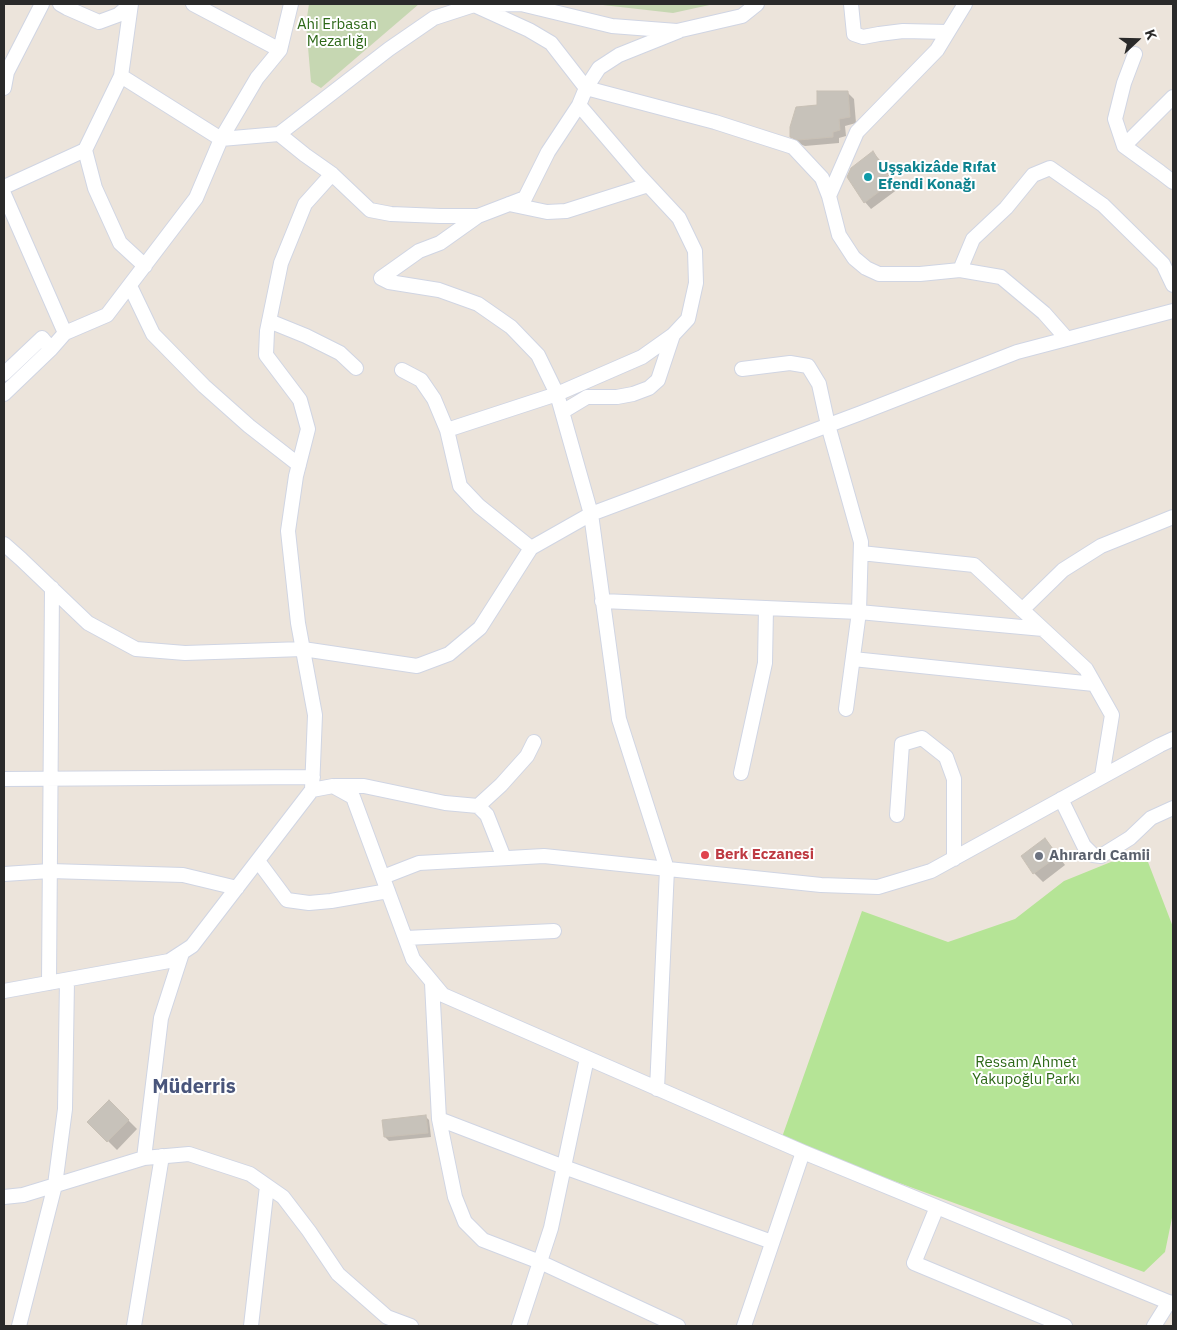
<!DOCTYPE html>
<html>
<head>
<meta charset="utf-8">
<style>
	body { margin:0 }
	#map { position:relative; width:1177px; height:1330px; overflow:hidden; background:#ece4db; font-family:"IBM Plex Sans",sans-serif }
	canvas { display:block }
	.frame { position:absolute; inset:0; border:5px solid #2a2a2a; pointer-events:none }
	.north { position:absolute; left:1112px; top:15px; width:50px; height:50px; -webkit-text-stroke:4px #fff; paint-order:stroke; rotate:69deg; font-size:14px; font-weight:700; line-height:20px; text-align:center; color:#2a2a2a }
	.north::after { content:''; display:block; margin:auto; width:18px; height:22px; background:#2a2a2a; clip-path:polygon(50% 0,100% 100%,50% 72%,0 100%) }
</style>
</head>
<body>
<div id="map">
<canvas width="1177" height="1330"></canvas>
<div class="frame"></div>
<div class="north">K</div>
</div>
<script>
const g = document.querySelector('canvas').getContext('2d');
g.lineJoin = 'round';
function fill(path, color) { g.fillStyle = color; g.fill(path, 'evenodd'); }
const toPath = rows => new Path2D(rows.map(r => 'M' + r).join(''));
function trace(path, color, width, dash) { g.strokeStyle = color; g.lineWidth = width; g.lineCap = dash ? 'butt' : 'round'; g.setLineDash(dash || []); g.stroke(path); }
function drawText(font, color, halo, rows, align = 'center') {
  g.font = font + ' "IBM Plex Sans",sans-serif'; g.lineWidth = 4; g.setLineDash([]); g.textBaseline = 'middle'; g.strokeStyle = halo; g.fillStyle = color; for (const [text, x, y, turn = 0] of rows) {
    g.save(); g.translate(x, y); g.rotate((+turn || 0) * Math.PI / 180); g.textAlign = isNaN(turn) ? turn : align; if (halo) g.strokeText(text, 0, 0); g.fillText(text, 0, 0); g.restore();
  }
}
fill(toPath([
	[1143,849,1173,927,1173,1213,1165,1252,1144,1272,781,1140,862,911,948,942,1015,919,1064,881]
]), '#b5e496');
fill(toPath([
	[309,4,419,4,321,88,311,82,306,24],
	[594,4,714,4,673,13]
]), '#c6d7b2');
fill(toPath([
	[847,92,854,99,856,123,845,126,846,136,839,138,839,143,805,146,797,143,791,136,818,106],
	[873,153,879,159,898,189,871,209,865,202,848,177],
	[1045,840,1053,849,1065,865,1043,882,1034,873],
	[109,1101,137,1129,117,1150,89,1122],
	[425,1116,429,1120,431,1137,389,1141,385,1137,384,1121]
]), '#0003');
const building = toPath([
	[817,91,848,91,850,117,839,119,840,130,833,132,833,137,798,140,790,137,790,127,796,107,817,105,817,91],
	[873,151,892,182,864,203,847,177,851,168,873,151],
	[1045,838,1058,856,1033,874,1021,856,1045,838],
	[109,1100,129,1120,107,1142,87,1122,109,1100],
	[426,1115,428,1133,384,1137,382,1120,426,1115]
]);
fill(building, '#c7c2ba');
trace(building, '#c8c0b5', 1);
const street = toPath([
	[60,4,67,8,99,22,118,15,131,4],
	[193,4,280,50],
	[851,4,854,34,863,37,879,34,903,31,948,32],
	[474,5,529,30,551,43,586,88,715,122,793,147,822,178,829,196,839,235,854,258,866,268,879,274,920,274,960,270,1001,277,1044,313,1067,339],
	[1135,54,1124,83,1115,119,1124,146,1160,172,1173,182],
	[121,76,221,139,279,134,305,155,332,174,370,210,391,214,440,216,478,216,525,198,548,152,579,105,586,88,599,68,619,55,679,31],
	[4,88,7,72,42,4],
	[279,134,389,49,434,18,474,5,521,4,612,26,677,31,742,16,757,4],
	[1124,146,1173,97],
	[85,150,95,188,120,243,145,266],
	[4,187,85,150,121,76,131,4],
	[4,194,65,333],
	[829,196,857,132,937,50,965,4],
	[509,204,547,212,566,211,648,185],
	[478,216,440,243,419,251,381,278,389,282,439,290,478,304,511,327,538,355,557,394,591,514,619,719,667,869,657,1089],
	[960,270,973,239,1006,208,1033,175,1050,168,1103,205,1163,264,1173,285],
	[130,286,153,334,204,386,249,426,299,465],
	[269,321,306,336,340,353,356,368],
	[742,369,790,363,808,366,819,384,828,425,861,542,859,612,846,709],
	[402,370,421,380,434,399,447,430,460,486,479,506,531,548],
	[4,374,42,338,51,349],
	[4,394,51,349,65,333,107,315,196,198,221,139,257,78,280,50,291,4],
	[562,412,587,397,617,397,633,394,649,388,658,380,673,335],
	[447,430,557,394,642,357,673,335,688,319,696,283,695,251,679,218,638,174,579,105],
	[4,544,21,559,88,623,136,649,185,653,303,649,417,666,449,654,480,628,531,548,591,514,861,413,1017,352,1173,311],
	[861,553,974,565,1086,669,1112,715,1102,776],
	[602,601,859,612,1043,629],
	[1022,610,1063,570,1101,546,1173,517],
	[853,659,1094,684],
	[741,773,765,663,766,608],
	[4,779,313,777],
	[335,786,364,786,445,803,478,806,487,815,504,858],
	[312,790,315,715,298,623,288,531,296,476,308,429,300,400,266,355,267,331,281,263,305,204,332,174],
	[1061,799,1084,846,1093,855,1101,856,1130,838,1151,818,1173,808],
	[478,806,501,785,527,756,534,742],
	[897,815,902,744,922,738,946,757,954,779,954,859],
	[258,861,287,900,309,903,331,901,388,891],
	[4,874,50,871,183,875,237,888],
	[383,877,419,863,544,856,821,885,878,887,931,871,1160,745,1173,739],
	[406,938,554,931],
	[49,983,52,588],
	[432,983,439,1119,455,1197,465,1222,483,1240,540,1262,678,1326],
	[4,991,169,961,192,946,312,790,333,786,353,797,413,959,443,995,803,1152,1173,1304],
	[439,1119,564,1167,772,1242],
	[144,1158,161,1018,182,953],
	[4,1197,23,1195,144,1158,189,1154,250,1174,283,1197,309,1231,338,1274,387,1317,411,1326],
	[937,1207,914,1263,1065,1326],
	[19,1326,55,1185,65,1109,67,980],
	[134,1326,162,1156],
	[251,1326,267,1186],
	[519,1326,551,1228,587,1058],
	[744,1326,803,1152],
	[1154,1326,1169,1302]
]);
trace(street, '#d0d5e3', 16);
trace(street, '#fff', 14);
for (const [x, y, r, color] of [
	[868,177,5,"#0f9aa8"],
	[705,855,5,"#e0444e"],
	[1039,856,5,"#6b7280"]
]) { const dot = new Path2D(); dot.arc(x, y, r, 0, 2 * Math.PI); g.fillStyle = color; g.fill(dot); trace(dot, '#fff', 2); }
drawText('15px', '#2d6818', '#fff', [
	["Ahi Erbasan",337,25],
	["Mezarlığı",337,42],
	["Ressam Ahmet",1026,1063],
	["Yakupoğlu Parkı",1026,1080]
]);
drawText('bold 15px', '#0d838f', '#fff', [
	["Uşşakizâde Rıfat",878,168],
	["Efendi Konağı",878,185]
], 'left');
drawText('bold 15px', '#be3a42', '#fff', [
	["Berk Eczanesi",715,855]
], 'left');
drawText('bold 15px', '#5b616d', '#fff', [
	["Ahırardı Camii",1049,856]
], 'left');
drawText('bold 20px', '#49557b', '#fff', [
	["Müderris",194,1087]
]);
</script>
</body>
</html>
